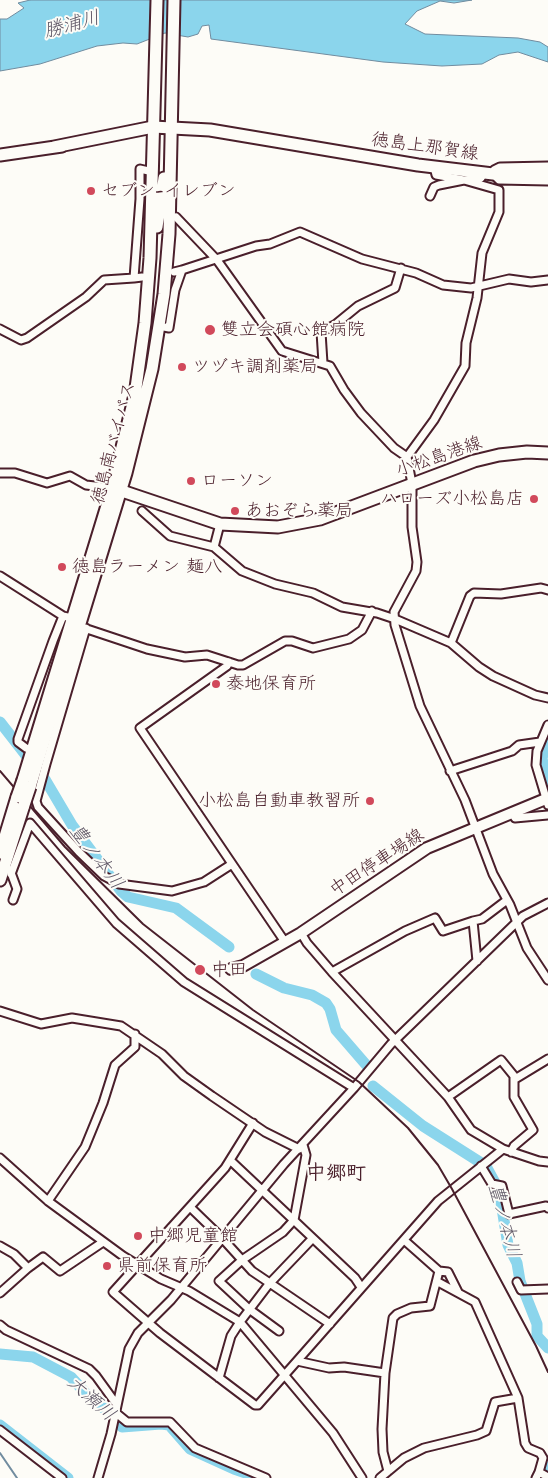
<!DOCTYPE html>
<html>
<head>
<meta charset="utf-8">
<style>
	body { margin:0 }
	canvas { display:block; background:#fdfcf7 }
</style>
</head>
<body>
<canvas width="548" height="1478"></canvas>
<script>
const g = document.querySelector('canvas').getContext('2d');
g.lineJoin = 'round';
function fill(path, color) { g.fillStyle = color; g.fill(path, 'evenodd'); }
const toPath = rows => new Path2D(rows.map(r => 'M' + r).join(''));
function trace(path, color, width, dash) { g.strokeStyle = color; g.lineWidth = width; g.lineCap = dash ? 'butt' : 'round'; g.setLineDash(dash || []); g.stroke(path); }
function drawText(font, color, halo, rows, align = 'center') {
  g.font = font + ' "Shantell Sans","Klee One",sans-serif'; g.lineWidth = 4; g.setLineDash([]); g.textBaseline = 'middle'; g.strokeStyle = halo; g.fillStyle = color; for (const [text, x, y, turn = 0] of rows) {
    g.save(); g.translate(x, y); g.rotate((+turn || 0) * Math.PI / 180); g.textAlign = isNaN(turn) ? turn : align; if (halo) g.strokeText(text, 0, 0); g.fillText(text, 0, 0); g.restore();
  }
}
const water = toPath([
	[30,0,472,0,454,3,440,1,417,11,405,24,425,34,518,38,540,42,548,47,548,62,518,52,499,55,482,64,442,66,383,62,211,39,209,25,202,26,198,34,188,37,165,33,137,44,123,43,97,46,40,64,0,71,0,19,7,19,24,8,18,3,30,0]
]);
fill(water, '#8bd5ec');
trace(water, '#718c9f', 1);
trace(toPath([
	[0,1453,17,1478]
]), '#718c9f', 2);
trace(toPath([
	[0,722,46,781,72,825,121,891,128,897,176,908,229,947],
	[548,739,542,758,548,788],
	[256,974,284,988,312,995,326,1003,330,1009,336,1030,368,1067],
	[373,1086,423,1126,486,1166,499,1190,508,1245,517,1263,520,1281,537,1324,537,1336,548,1348],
	[0,1354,33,1357,71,1377,90,1398,110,1413,122,1427,161,1424,169,1425,190,1449,234,1469,257,1477],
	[0,1425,68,1478],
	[543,1478,548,1467]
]), '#8bd5ec', 11);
const minor = toPath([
	[548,166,500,167,494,170,493,174,499,180,548,181],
	[434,167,436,175,464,180,481,178,484,173],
	[430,196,434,187,439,185,464,180,499,190,499,212,482,253,477,298,466,343,465,366,434,420,407,457,412,484,412,527,417,562,416,571,394,612,395,625,420,706,465,800,493,874,510,905,527,948,548,980],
	[176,217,217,260,282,351,330,366,344,390,361,413,394,448,407,457],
	[182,270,256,246,270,244,300,232,362,259,416,273,443,285,471,288,509,279,531,282,548,280],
	[142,277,134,278,140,199,140,169,153,172],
	[159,326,169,328,175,290,182,270,174,272],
	[0,329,21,340,27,338,86,297,104,280,134,278],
	[323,363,321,332,336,324,358,306,395,288,401,268],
	[0,473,15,473,47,483,70,476,86,485,112,488],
	[142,511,170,536,214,547,242,571,275,584,313,593,342,607,377,613,395,619,451,643,479,667,493,676,535,695,548,698],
	[214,547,220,524],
	[0,576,63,616],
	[81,627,147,649,185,657,207,655,238,665,243,665,285,641,292,641,313,648,349,639,362,630,372,611],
	[86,628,46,764,36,801,38,807,79,852,104,876,119,884,172,891,204,882,232,864],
	[451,643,470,596,474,593,501,594,541,588,548,590],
	[229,662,227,666,140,728,285,942],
	[548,725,537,751,536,765,548,805],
	[26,748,18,742,18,739,53,641,63,616,72,618],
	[450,771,512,751,519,745,540,742],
	[512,812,515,818,548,815],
	[10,870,17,889,13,900],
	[11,874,30,823,116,923,184,982,354,1088],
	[473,921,482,919,507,900],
	[301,933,307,943,332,972,448,1097,471,1130,503,1149,539,1161,548,1162],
	[332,972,405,931,435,918,443,931,473,921,477,961],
	[0,1011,41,1024,72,1018,121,1026,162,1054,184,1076,212,1096,265,1132,299,1149],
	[515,1079,548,1059],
	[448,1097,501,1060,514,1076,514,1097,533,1130,514,1146,511,1152],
	[253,1123,225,1168,113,1292,160,1333,255,1405,258,1405,297,1361,329,1368,344,1367,385,1373],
	[0,1158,48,1201,123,1256,161,1279,189,1291,240,1322,333,1433,362,1478],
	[231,1161,355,1278,361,1287],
	[481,1166,492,1184,502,1186,509,1214,546,1206,548,1208],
	[48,1201,85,1147,103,1103,115,1065,135,1047,135,1034],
	[190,1207,222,1238,252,1271,330,1324],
	[404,1240,439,1271,448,1272,458,1292],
	[0,1246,14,1254,28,1268,0,1293],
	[28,1268,43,1257,60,1271,103,1242],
	[438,1282,475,1302,518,1398,525,1443,528,1448,540,1453,543,1458,539,1472],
	[517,1282,521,1290,548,1289],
	[0,1325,6,1330,89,1369,96,1376,117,1405],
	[279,1331,249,1309,219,1281,242,1260,283,1232,294,1220,306,1155,303,1145],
	[297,1361,438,1201,503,1149],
	[219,1378,231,1336,240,1322,269,1284,312,1239],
	[116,1413,127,1422,170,1422,195,1448,266,1478],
	[0,1430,62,1478],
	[388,1471,383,1452,382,1429,385,1373,393,1318,397,1314,411,1308,430,1306,439,1271],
	[98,1478,111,1434,129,1349,138,1333,171,1300,284,1164,354,1088,391,1044,523,916,548,903],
	[380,1478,404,1458,424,1448,477,1435,486,1431,495,1402,518,1398],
	[536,1478,539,1472,548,1477]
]);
const secondary = toPath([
	[231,969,243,966,301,933,427,848,548,798]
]);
const primary = toPath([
	[54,147,153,127,210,130,418,165,493,174,548,173],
	[0,155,62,146],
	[113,488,220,524,278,527,320,519,474,461,499,455,527,452,548,453]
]);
const trunk = toPath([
	[157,227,164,178],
	[23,780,109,499,135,395,145,323,150,258,157,0],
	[30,787,126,473,152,369,164,294,169,234,174,0],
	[0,853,17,797],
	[0,880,24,805]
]);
trace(minor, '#4a1f2b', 11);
trace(secondary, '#4a1f2b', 14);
trace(primary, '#4a1f2b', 15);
trace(trunk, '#4a1f2b', 15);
trace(minor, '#fdfcf7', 7);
trace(secondary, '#fdfcf7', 10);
trace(primary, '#fdfcf7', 11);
trace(trunk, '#fdfcf7', 11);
trace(toPath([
	[0,771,65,847,143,924,253,1010,359,1082,408,1128,438,1165,452,1189,536,1346,548,1372]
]), '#4a1f2b', 2);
const trunkBridge = toPath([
	[17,797,23,780],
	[24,805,30,787]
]);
trace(trunkBridge, '#4a1f2b', 15, []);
trace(trunkBridge, '#fdfcf7', 11);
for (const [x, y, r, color] of [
	[91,191,5,"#d1495b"],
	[210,330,6,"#d1495b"],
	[182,367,5,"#d1495b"],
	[191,481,5,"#d1495b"],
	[534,499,5,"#d1495b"],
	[235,511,5,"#d1495b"],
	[62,567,5,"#d1495b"],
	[216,684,5,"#d1495b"],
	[370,801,5,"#d1495b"],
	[200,970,6,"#d1495b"],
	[138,1236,5,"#d1495b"],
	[107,1266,5,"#d1495b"]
]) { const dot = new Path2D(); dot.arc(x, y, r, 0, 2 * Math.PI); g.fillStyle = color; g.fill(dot); trace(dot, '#fdfcf7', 2); }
drawText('18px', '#4a1f2b', '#fdfcf7', [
	["徳島上那賀線",425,147,8],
	["徳島南バイパス",114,443,-75],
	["小松島港線",439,457,-19],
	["中田停車場線",377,863,-33]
]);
drawText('18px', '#4a1f2b', '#fdfcf7', [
	["セブン-イレブン",101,191],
	["雙立会碩心館病院",221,330],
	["ツヅキ調剤薬局",192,367],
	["ローソン",201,481],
	["ハローズ小松島店",524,499,"right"],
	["あおぞら薬局",245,511],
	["徳島ラーメン 麺八",72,567],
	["泰地保育所",226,684],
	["小松島自動車教習所",360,801,"right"],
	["中田",211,970],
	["中郷児童館",148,1236],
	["県前保育所",117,1266]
], 'left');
drawText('italic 19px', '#5e5665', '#fdfcf7', [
	["勝浦川",72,25,-15],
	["豊ノ本川",96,857,53],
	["豊ノ本川",504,1221,75],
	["大瀬川",91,1399,42]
]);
drawText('bold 20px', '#4a1f2b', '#fdfcf7', [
	["中郷町",336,1174]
]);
</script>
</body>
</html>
